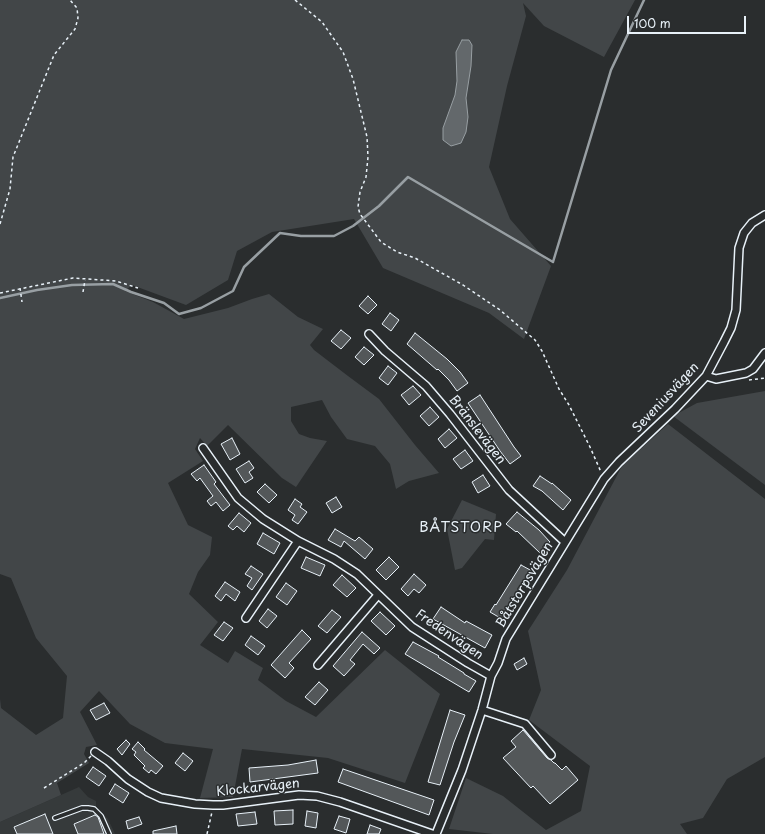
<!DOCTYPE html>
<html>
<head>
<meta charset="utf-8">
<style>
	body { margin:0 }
	#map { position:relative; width:765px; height:834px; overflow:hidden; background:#2a2d2e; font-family:"Playpen Sans",sans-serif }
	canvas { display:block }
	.scale { position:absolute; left:627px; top:16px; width:119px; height:18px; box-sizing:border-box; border:2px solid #e8f1f8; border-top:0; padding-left:5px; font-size:12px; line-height:14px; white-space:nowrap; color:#e8f1f8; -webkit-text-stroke:3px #2a2d2e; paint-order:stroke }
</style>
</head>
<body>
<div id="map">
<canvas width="765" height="834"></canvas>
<div class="scale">100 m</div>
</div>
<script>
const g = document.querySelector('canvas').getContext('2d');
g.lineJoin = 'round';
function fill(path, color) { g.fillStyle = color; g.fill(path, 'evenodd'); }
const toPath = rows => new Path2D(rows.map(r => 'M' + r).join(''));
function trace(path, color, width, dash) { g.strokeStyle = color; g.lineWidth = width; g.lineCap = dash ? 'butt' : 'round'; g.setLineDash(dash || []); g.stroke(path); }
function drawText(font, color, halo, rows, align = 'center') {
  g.font = font + ' "Playpen Sans",sans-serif'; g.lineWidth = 3; g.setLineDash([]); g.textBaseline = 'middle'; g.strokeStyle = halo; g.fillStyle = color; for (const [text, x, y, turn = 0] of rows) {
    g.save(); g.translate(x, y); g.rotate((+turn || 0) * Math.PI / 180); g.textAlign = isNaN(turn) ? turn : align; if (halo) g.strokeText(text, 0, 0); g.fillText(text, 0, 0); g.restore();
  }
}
fill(toPath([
	[79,787,88,797,96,801,96,807,108,819,115,834,0,834,0,822]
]), '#363a3b');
fill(toPath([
	[0,0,635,0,604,57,544,26,523,3,526,16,507,86,489,167,510,219,551,266,524,339,489,313,383,268,354,219,272,232,237,251,228,280,186,305,132,285,125,291,153,302,184,319,228,308,252,299,269,294,298,317,323,329,310,345,314,350,348,376,379,399,415,445,439,473,409,481,396,489,390,464,375,446,347,439,331,417,322,400,291,407,291,421,299,434,310,438,327,441,296,487,282,478,228,425,207,446,200,438,195,449,203,461,168,483,188,525,212,537,210,555,198,572,189,594,218,622,200,645,228,663,235,651,263,668,258,680,286,701,316,717,385,650,440,694,405,783,328,758,242,749,233,797,200,798,213,749,165,743,130,724,99,691,80,712,97,745,86,747,84,754,89,763,57,783,61,795,0,822,0,699,1,708,36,735,63,718,67,676,36,638,11,578,0,574],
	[765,391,765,485,673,416,697,403],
	[668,424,765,499,765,757,727,779,703,818,680,824,687,834,493,834,449,829,466,778,503,796,546,830,581,811,590,766,529,720,541,690,528,631,567,570,622,466],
	[462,500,496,514,494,540,485,539,462,568,455,570,447,529]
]), '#424648');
const water = toPath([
	[462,40,469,40,472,45,471,66,466,98,468,117,466,132,461,143,451,146,443,140,443,128,455,95,457,81,456,52,462,40]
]);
fill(water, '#63686b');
trace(water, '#989fa3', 1);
trace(toPath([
	[0,298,37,290,72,285,113,284,131,292,164,303,179,314,201,308,233,291,244,267,280,233,301,236,334,236,353,226,379,206,408,177,553,262,611,70,644,0]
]), '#989fa3', 2.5);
const building = toPath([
	[368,296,377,305,368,314,359,306,368,296],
	[390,313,399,320,391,331,382,324,390,313],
	[341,330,351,338,341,349,331,341,341,330],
	[415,333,447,359,460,372,468,383,457,391,449,380,438,369,437,370,407,344,415,333],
	[364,347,374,355,364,365,355,357,364,347],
	[388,366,397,373,388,385,379,378,388,366],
	[413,386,421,395,409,405,401,395,413,386],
	[480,395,514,447,521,456,510,464,500,451,468,403,480,395],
	[430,407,439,417,429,426,420,416,430,407],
	[449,429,457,438,445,448,438,439,449,429],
	[232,438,240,454,230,460,221,444,232,438],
	[465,450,473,461,461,469,453,459,465,450],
	[249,461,254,468,249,472,253,478,245,483,236,469,249,461],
	[204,465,216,482,214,484,230,505,223,511,216,502,211,506,207,501,213,496,200,478,197,481,191,474,204,465],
	[483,475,490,486,478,493,472,482,483,475],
	[540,476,552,484,552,483,571,500,563,510,542,491,533,486,540,476],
	[265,484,277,495,269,503,257,492,265,484],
	[336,497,342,507,332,513,326,503,336,497],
	[295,499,302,504,300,507,307,512,298,524,292,520,295,515,288,510,295,499],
	[517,512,539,530,550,542,540,553,517,531,516,532,506,524,517,512],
	[239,513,251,523,244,532,237,526,233,530,228,526,239,513],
	[335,529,355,541,359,537,373,549,365,559,344,541,341,547,328,540,335,529],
	[263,533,280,543,274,554,257,544,263,533],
	[306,557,325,565,320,576,301,568,306,557],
	[389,557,399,567,386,580,376,570,389,557],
	[521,565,532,571,502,619,490,612,495,604,496,605,521,565],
	[251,566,263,574,252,590,247,586,252,578,245,574,251,566],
	[414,574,426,585,419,593,414,589,408,596,401,589,414,574],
	[342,575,356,588,347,597,333,585,342,575],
	[225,582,240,592,235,601,226,594,221,601,215,596,225,582],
	[286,583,297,591,287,605,276,597,286,583],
	[441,607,465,623,466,621,492,635,485,648,433,619,441,607],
	[268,609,277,616,267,628,259,621,268,609],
	[332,610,341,617,327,633,318,626,332,610],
	[380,612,395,626,386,635,371,621,380,612],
	[224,622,233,628,223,641,214,635,224,622],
	[302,630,311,639,289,663,294,668,285,678,271,665,302,630],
	[362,632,380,648,374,654,363,644,350,660,355,664,344,676,333,666,362,632],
	[251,636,265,646,258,655,245,645,251,636],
	[413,642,439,656,438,657,464,673,464,674,476,681,469,692,405,654,413,642],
	[524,658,527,664,517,670,514,664,524,658],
	[319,682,328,690,315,705,305,697,319,682],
	[104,703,110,713,96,720,90,710,104,703],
	[450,710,465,715,454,742,440,785,428,782,450,710],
	[523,730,547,758,551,760,554,763,555,763,562,770,566,766,578,780,550,804,533,786,531,788,503,758,516,747,511,741,523,730],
	[126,740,130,744,122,755,117,749,126,740],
	[138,742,145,749,144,750,163,766,156,774,151,770,149,773,143,768,145,766,134,755,136,752,132,749,138,742],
	[183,753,193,761,185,771,175,763,183,753],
	[316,760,318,773,250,782,249,768,288,765,316,760],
	[93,767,106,776,99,786,86,777,93,767],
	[343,769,434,800,429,815,338,782,343,769],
	[115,784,129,793,123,803,109,794,115,784],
	[293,810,293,824,275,825,274,811,293,810],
	[307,811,318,813,316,828,305,826,307,811],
	[255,812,257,824,238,826,236,814,255,812],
	[45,814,53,834,17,834,14,827,45,814],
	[95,815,98,817,104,834,78,834,74,824,95,815],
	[339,816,350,819,346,833,334,829,339,816],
	[139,817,142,824,128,829,126,821,139,817],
	[370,825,381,829,379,834,367,834,370,825],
	[176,826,177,834,153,834,153,831,176,826]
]);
fill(building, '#535759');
trace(building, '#e8f1f8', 1);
const lane = toPath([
	[55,818,82,808,88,808,94,809,101,816,109,834]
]);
const street = toPath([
	[369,334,385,351,426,386,450,414,509,490,565,542],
	[706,376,716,379,746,373,753,369,765,353],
	[203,448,238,498,263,519,298,541,334,559,357,574,412,627,468,663,491,676],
	[246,618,298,541],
	[318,665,378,595],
	[482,710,525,724,551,755],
	[95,752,108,761,128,779,148,792,161,798,195,804,213,805,223,805,299,795,317,796,340,802,432,834],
	[436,834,462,770,482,710,491,676,498,663,506,639,604,479,619,462,675,409,706,376,724,342,731,328,736,310,739,248,744,233,752,223,765,215]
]);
trace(lane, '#e8f1f8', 6);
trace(street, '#e8f1f8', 10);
trace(toPath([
	[295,0,322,22,343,52,353,79,367,137,368,157,366,177,360,192,358,207,360,214,381,242,397,252,415,258,463,285,500,310,535,340,542,351,559,389,569,405,590,447,601,472],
	[0,224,10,189,13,157,54,55,75,29,78,18,77,8,70,0],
	[20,288,22,302],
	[83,292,85,280],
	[0,293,73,278,116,281,138,288],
	[749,380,765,378],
	[44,788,84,763,91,756],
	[207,834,212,812]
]), '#e8f1f8', 1.5, [3, 3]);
trace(lane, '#2a2d2e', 3.5);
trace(street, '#2a2d2e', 7);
drawText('13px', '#e8f1f8', '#2a2d2e', [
	["Seveniusvägen",666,398,-47],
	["Bränslevägen",477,430,52],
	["Båtstorpsvägen",525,585,-59],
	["Fredenvägen",449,635,34],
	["Klockarvägen",258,788,-6]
]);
g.letterSpacing = '1px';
drawText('14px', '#e8f1f8', '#2a2d2e', [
	["BÅTSTORP",461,528]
]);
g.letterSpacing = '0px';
</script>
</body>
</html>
